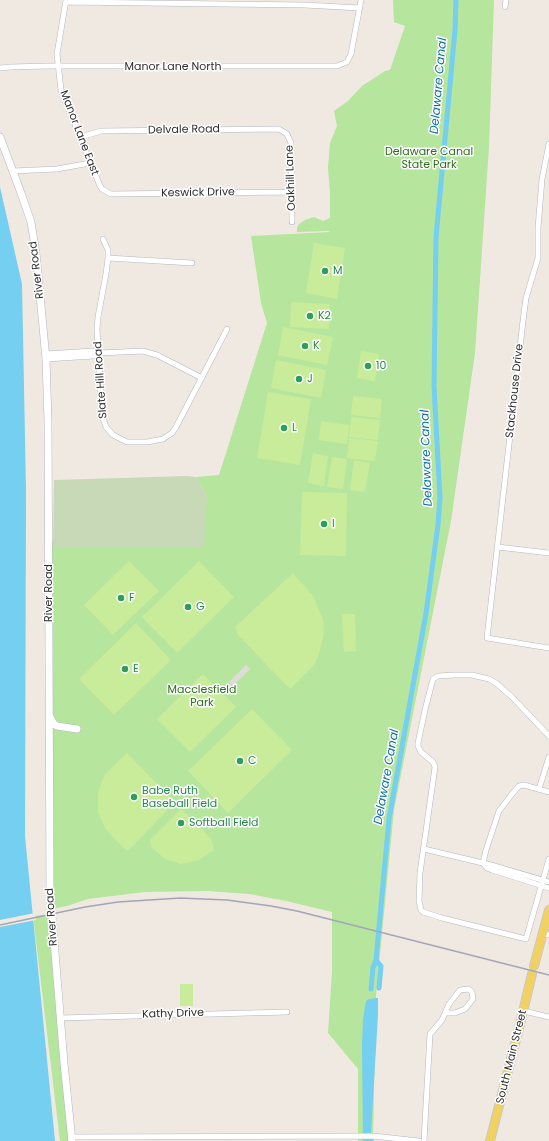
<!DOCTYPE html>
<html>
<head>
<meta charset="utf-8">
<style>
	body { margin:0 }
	canvas { display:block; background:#efe9e1 }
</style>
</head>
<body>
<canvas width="549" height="1141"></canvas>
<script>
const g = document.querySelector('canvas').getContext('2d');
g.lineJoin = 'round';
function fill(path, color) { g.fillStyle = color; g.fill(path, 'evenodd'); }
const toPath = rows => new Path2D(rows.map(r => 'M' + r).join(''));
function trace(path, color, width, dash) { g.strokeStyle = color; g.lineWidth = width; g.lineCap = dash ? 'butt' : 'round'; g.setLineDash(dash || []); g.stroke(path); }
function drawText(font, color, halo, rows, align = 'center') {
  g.font = font + ' Poppins,sans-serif'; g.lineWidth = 3; g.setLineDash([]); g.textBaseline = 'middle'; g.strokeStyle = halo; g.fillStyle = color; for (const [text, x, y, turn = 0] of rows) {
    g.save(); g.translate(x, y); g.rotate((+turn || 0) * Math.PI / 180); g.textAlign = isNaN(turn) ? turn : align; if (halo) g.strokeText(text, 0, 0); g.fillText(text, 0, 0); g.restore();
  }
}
fill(toPath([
	[393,0,494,0,489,147,475,353,451,521,394,810,376,996,373,1141,358,1141,358,1069,328,1033,332,972,332,912,286,901,249,894,208,891,145,892,88,899,67,906,52,909,51,541,60,543,207,496,196,477,219,475,267,323,261,303,251,236,330,232,328,231,297,232,297,228,299,224,305,220,314,217,323,221,330,218,330,192,328,168,330,143,337,126,334,111,348,101,362,86,385,71,390,70,405,26,394,22],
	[51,914,72,1141,60,1141,33,916]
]), '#b6e59e');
fill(toPath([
	[187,476,196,477,207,496,204,547,53,548,54,480]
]), '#c8d9b8');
fill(toPath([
	[314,243,345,248,337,299,306,293],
	[291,302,330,304,329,329,290,327],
	[283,327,333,337,327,365,278,355],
	[361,351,379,354,375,381,357,378],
	[276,360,326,370,321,398,271,388],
	[268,392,311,399,300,465,257,458],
	[353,396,382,399,380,418,351,415],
	[351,417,380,420,378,440,349,437],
	[321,421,349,425,347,444,319,440],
	[349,438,378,441,375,461,347,458],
	[313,453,328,456,324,486,308,483],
	[332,457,347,459,343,489,327,487],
	[354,460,370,463,365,492,350,490],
	[302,492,347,493,346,556,300,555],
	[129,561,159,591,113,635,84,605],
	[199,561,234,597,177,653,142,617],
	[293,573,314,597,323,620,324,629,323,638,318,657,314,665,290,689,237,634,236,626],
	[342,614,355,614,356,651,344,652],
	[136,623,171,660,114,715,79,679],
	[203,674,236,707,190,752,157,719],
	[252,709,292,750,228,813,188,771],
	[127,753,175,802,128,851,114,839,105,828,98,812,98,792,105,774],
	[181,809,211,838,214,850,199,860,181,864,165,859,151,847,150,840],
	[180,984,193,984,193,1006,180,1006]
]), '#c9ec9a');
fill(toPath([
	[246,665,250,669,233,686,229,682]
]), '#dfdcd8');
fill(toPath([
	[0,187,22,284,26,490,25,836,55,1141,0,1141],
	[377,998,378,998,378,1015,371,1132,374,1141,363,1141,362,1045,363,1020,366,1001,369,999]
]), '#75cff0');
fill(toPath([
	[35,913,36,920,0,927,0,920]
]), '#efe9e1');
trace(toPath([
	[376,960,381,966,379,988],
	[371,989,373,968,376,960,389,819,426,613,438,525,440,498,434,386,436,237,455,30,456,0]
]), '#75cff0', 5);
const minor = toPath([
	[66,0,57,54,61,90,100,186,102,189,111,194,291,192],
	[66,2,305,5,360,8],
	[505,7,506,0],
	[0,68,11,67,48,66,337,66,347,62,351,54,361,0],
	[81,137,101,131,279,129,287,134,291,143,292,222],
	[549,144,542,179,538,228,538,258,526,298,523,321,487,638,549,648],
	[13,171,57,169,90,163],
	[103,239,108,250,108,258,106,274,98,317,97,329,102,416,106,427,113,435,127,442,147,442,163,439,172,433,176,427,227,329],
	[108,258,192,263],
	[46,354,93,351,99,353,143,351,157,355,202,378],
	[46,359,93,356,99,353],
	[498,547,549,553],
	[549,736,512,697,496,683,489,679,472,675,454,675,438,676,433,679,425,710,418,743,418,746,421,752,433,762,435,767,420,873,419,901,421,910,423,912,442,918,526,939,549,859],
	[539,789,549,757],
	[549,792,524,785,519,786,512,794,499,811,486,850,483,863,487,868,492,870,549,888],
	[424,849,491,865,549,882],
	[543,934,549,935],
	[524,1011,549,1017],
	[60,1018,287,1012],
	[72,1137,373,1136,419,1141],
	[424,1141,430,1034,442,1020,449,1004,460,990,469,989,472,992,473,999,465,1009,455,1013,446,1013]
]);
const secondary = toPath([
	[0,137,21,193,31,222,36,253,46,359,48,420,50,891,64,1063,72,1141],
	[50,717,54,724,57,726,77,729]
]);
const primary = toPath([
	[534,966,549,910],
	[490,1141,521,1020,532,974]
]);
trace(minor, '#b4b7c1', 6);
trace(secondary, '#b4b7c1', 8);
trace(primary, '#c9c9c9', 10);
trace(minor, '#fff', 5);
trace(secondary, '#fff', 7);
trace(primary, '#f2d163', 8);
trace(toPath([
	[0,925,85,907,118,902,180,898,227,900,271,906,297,911,549,975]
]), '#a3a6b8', 1.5);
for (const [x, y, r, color] of [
	[325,271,4,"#2e9e5b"],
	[310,316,4,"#2e9e5b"],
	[305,346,4,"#2e9e5b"],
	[368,366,4,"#2e9e5b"],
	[299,379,4,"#2e9e5b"],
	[284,428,4,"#2e9e5b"],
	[324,524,4,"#2e9e5b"],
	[121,598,4,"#2e9e5b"],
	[188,607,4,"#2e9e5b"],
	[125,669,4,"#2e9e5b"],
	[240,761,4,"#2e9e5b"],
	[134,797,4,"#2e9e5b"],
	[181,823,4,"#2e9e5b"]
]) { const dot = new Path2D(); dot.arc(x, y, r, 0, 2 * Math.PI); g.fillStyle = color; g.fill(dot); trace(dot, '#fff', 1.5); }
drawText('11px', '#2e2e2e', '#fff', [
	["Manor Lane North",173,67],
	["Delvale Road",184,130,-1],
	["Manor Lane East",79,133,69],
	["Oakhill Lane",291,178,-92],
	["Keswick Drive",198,193,-1],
	["River Road",37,270,-97],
	["Slate Hill Road",101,380,-94],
	["Stackhouse Drive",515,391,-84],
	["River Road",49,593,-90],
	["River Road",52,917,-94],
	["Kathy Drive",173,1014,-2],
	["South Main Street",512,1057,-76]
]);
drawText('11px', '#2c6e1b', '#fff', [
	["Delaware Canal",429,152],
	["State Park",429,165],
	["Macclesfield",202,690],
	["Park",202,703]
]);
drawText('11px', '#27864d', '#fff', [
	["M",333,271],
	["K2",318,316],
	["K",313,346],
	["10",376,366],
	["J",307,379],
	["L",292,428],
	["I",332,524],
	["F",129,598],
	["G",196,607],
	["E",133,669],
	["C",248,761],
	["Babe Ruth",142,791],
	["Baseball Field",142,804],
	["Softball Field",189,823]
], 'left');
drawText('italic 12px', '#0d6fa3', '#fff', [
	["Delaware Canal",439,86,-85],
	["Delaware Canal",427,458,-92],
	["Delaware Canal",387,777,-80]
]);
</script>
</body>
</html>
